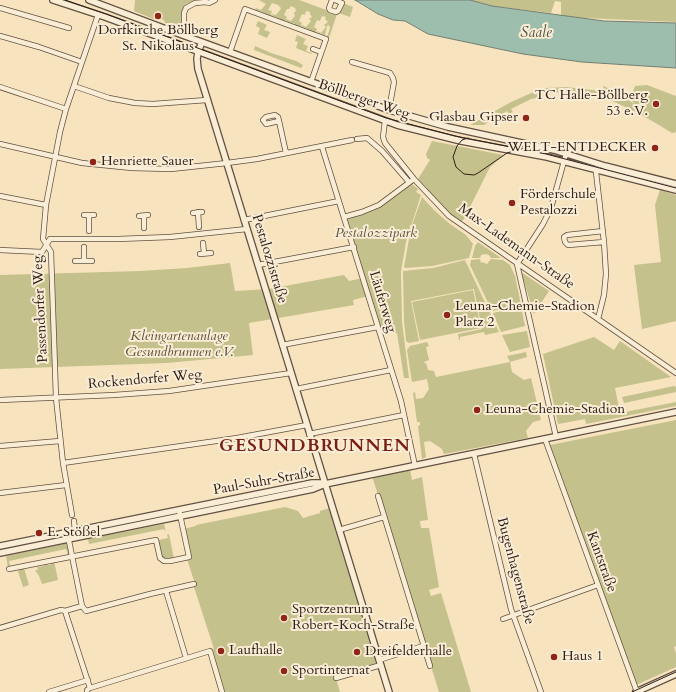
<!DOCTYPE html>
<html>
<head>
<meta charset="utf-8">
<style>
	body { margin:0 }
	canvas { display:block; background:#f7e3be }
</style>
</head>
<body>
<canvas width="676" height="692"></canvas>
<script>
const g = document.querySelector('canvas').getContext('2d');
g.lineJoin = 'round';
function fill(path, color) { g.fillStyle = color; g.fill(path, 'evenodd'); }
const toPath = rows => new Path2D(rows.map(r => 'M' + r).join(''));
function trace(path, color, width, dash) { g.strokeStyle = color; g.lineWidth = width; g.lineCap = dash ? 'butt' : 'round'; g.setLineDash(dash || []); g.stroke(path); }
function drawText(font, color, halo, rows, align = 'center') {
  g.font = font + ' Cardo,serif'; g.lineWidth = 4; g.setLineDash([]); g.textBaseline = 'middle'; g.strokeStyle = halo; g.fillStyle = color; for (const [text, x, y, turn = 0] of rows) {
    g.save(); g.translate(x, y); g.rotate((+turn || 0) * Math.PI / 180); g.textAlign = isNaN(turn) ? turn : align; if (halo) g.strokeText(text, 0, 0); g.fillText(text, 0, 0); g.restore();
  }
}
fill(toPath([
	[135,0,197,0,186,4,181,12,182,29,165,23,164,20,161,19,159,11,155,13,156,20,134,11],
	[259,0,299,0,337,14,329,38,327,37,330,28,329,25,327,26,325,35,317,32,317,31,321,33,326,27,324,25,328,22,325,19,326,17,322,16,320,21,317,20,314,27,317,29,315,34,309,32,310,30,301,26,302,25,306,27,311,21,309,19,312,17,310,14,310,12,306,11,305,15,302,14,299,21,302,23,299,29,294,27,295,24,286,21,286,19,291,21,295,16,294,13,296,11,295,8,291,6,289,9,287,9,284,15,287,17,284,23,277,21,278,18,271,15,271,14,276,15,280,10,281,8,278,5,272,3,268,10,272,11,269,18,261,15,263,12,255,10,256,8,261,10,266,4],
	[470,0,676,0,676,22,561,17,561,2,555,1,551,13,492,6],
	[343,3,353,7,350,17,339,13],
	[258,21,267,25,264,30,270,32,267,38,258,34,260,28,256,26],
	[297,35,306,39,303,44,308,46,306,51,312,53,311,54,296,48,298,42,295,41],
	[255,46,271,53,296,61,303,65,301,68,254,50],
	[647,85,676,96,676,132,672,133,659,125,640,114,604,97,560,92,542,94,541,97,531,99,511,109,513,112,509,114,507,111,484,125,470,125,511,102,536,91,547,88,566,87,601,91,604,86,635,104,630,99,635,86],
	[432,141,503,155,502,157,490,167,464,219,462,221,459,221,451,215,426,190,427,188,418,179,430,160,427,158,426,154],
	[409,182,418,189,416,192,421,195,406,242,401,272,402,322,409,378,404,378,397,333,394,333,393,327,379,331,368,296,353,300,354,305,249,323,253,355,167,363,0,369,0,275,141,271,187,268,230,263,235,291,269,289,344,275,349,281,363,278,344,217,371,208],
	[660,190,676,195,676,321,642,329,634,265,661,262,655,205],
	[422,197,435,211,450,224,466,235,473,244,469,258,432,266,406,268,404,267,411,228],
	[478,242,479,243,501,258,491,258,489,255,485,254,481,255,480,258,472,258,475,246],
	[480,259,481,263,482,262,487,264,491,259,503,260,510,265,515,276,521,305,492,311,470,265,471,260],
	[465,260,499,332,485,335,484,332,460,337,460,340,459,340,458,334,482,329,474,289,411,301,419,341,409,343,406,341,404,321,403,271,433,268],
	[521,272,549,291,534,314],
	[473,290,481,328,420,340,412,302],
	[521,307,525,326,501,332,493,313],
	[527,331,530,347,510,352,502,335],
	[594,337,614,350,620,341,671,377,615,388,620,413,676,402,676,406,586,424,585,419,558,424,543,354],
	[427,342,429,346,426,347,429,360,424,362,424,363,426,363,428,370,434,371,436,377,510,362,507,356,526,352,527,357,510,362,512,372,524,380,531,378,541,420,533,422,526,431,528,438,444,454,442,449,430,441,424,442,426,457,422,459,418,426,420,425,420,422,417,422,413,393,415,392,416,399,423,398,429,389,427,379,412,382,407,350,410,346],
	[674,386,676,387,676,392,624,403,622,397],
	[676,420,676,646,674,647,676,653,676,667,636,685,550,445],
	[410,470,412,480,422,477,428,520,420,521,421,528,429,528,439,587,429,590,431,596,441,593,471,692,439,692,373,479,373,478],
	[285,507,298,511,303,518,320,513,320,511,330,508,376,660,375,664,336,678,340,692,222,692,210,651,214,649,194,587,195,584,187,559,183,529,196,526,196,525],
	[164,524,166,532,164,529,89,544,88,539],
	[169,534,174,559,169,560,161,558,157,542,159,540,168,538,167,535],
	[68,543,70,553,68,555,66,549,9,561,10,566,13,567,8,568,6,556],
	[51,561,54,561,58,580,42,584,39,576,35,570,38,570,37,564,38,564,39,567,44,566,43,563,46,562,47,565,51,565],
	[24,568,29,585,23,587,18,571,20,569]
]), '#c4c18c');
const water = toPath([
	[355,0,470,0,492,6,604,21,676,23,676,68,582,62,523,54,428,34,405,21,393,20,378,14,355,0]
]);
fill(water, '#9ebead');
trace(water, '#727f72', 1);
const minor = toPath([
	[332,0,329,8,330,10,336,12,338,11,342,3,335,0],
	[0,8,69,28],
	[182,35,184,28,184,13,186,8,195,3,206,2,209,3,215,0],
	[0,36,39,47,82,62],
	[313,49,321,52],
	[230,52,245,9,326,39,311,82],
	[352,62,390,73,393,78,394,82,389,110],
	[74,86,109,98,135,103,153,104,207,100],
	[0,87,66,109],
	[279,121,266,124,263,120,266,117,275,115,278,117,279,121,286,153],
	[385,121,383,137,385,143,414,179,449,216,676,373],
	[357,139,367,138,382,151,409,182],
	[0,144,82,163,132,168,171,169,227,163,257,159,352,140],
	[322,147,401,401,415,466],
	[597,169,596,172,604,242,606,274,604,295,598,319],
	[0,196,46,205],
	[198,212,199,227],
	[193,213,202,212],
	[84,215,94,215],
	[89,215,89,231],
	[139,216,148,215],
	[144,216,144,228],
	[344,217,362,212,379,205,414,179],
	[244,220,339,201],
	[603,231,567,235,564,237,565,242,568,245,604,242],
	[203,243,204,253],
	[0,250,42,252,50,239,118,239,170,237,247,229],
	[200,254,211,253],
	[75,261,92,261],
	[84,261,84,247],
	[258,265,354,247],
	[282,345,378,327],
	[296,389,391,370],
	[0,400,114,395,169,391,291,373],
	[309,434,404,415],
	[556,437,517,264,543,224,551,208,566,154],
	[545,439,637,692],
	[0,446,60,441],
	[474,454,511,609,541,692],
	[63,463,237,438,307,425],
	[0,493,66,485],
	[378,496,430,666],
	[72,515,63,463,56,398,51,252,43,239,46,205,60,132,66,109,98,15],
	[74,521,75,531],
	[339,530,384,517],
	[68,536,82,606,86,611,150,594,194,584],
	[9,569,156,540,160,558,164,561,170,561,189,557,179,510],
	[166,591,186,658],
	[65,611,90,688],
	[503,619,598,585],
	[0,628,61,610,65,611,82,606],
	[379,660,423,646],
	[336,678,381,665],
	[90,688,210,651,222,692],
	[49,692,88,680],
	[87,692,87,690,90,688]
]);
const tertiary = toPath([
	[53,0,105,17,397,125,461,141,547,157,676,190],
	[89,0,166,29,389,110,448,127,554,150,605,166,676,184],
	[202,42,198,52,197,59,198,69,389,692],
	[0,546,312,483,323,483],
	[0,553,313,489,325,484,676,412],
	[636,692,676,674]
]);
trace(minor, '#625143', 6);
trace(tertiary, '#625143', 8);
trace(minor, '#faedd5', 4.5);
trace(tertiary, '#faedd5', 5.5);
trace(toPath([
	[65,0,106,14,386,118,455,136,546,154,676,188],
	[468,138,462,140,457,146,453,157,456,167,464,174,474,175,478,173,507,153,517,150],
	[632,692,676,672]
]), '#30201a', 1);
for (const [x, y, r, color] of [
	[158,16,4,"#8f2418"],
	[656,104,4,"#8f2418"],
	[526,118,4,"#8f2418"],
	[655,148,4,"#8f2418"],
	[93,162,4,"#8f2418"],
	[512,203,4,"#8f2418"],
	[447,315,4,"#8f2418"],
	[477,410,4,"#8f2418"],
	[39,533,4,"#8f2418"],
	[284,618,4,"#8f2418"],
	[221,651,4,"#8f2418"],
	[357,652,4,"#8f2418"],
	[554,657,4,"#8f2418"],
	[284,671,4,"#8f2418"]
]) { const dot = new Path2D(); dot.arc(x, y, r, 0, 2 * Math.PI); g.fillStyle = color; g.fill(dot); trace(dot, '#faedd5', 1.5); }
drawText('14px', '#30201a', '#faedd5', [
	["Dorfkirche Böllberg",158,31,"center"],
	["St. Nikolaus",158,47,"center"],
	["TC Halle-Böllberg",648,96,"right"],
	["53 e.V.",648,112,"right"],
	["Glasbau Gipser",518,118,"right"],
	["WELT-ENTDECKER",647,148,"right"],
	["Henriette Sauer",101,162],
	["Förderschule",520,195],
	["Pestalozzi",520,211],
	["Leuna-Chemie-Stadion",455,307],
	["Platz 2",455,323],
	["Leuna-Chemie-Stadion",485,410],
	["E. Stößel",47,533],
	["Sportzentrum",292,610],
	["Robert-Koch-Straße",292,626],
	["Laufhalle",229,651],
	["Dreifelderhalle",365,652],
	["Haus 1",562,657],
	["Sportinternat",292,671]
], 'left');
drawText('14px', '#30201a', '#faedd5', [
	["Böllberger Weg",364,100,19],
	["Max-Lademann-Straße",516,247,35],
	["Pestalozzistraße",269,259,73],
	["Läuferweg",382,302,73],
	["Passendorfer Weg",41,309,-93],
	["Rockendorfer Weg",145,380,-5],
	["Paul-Suhr-Straße",264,482,-10],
	["Kantstraße",601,562,70],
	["Bugenhagenstraße",515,571,75]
]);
drawText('italic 14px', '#5c503c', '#faedd5', [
	["Pestalozzipark",376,234],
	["Kleingartenanlage",179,337],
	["Gesundbrunnen e.V.",179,353]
]);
drawText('italic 15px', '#514f46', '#faedd5', [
	["Saale",536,34]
]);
g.letterSpacing = '1px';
drawText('bold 18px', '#7a1f14', '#faedd5', [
	["GESUNDBRUNNEN",315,447]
]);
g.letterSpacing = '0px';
</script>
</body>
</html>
